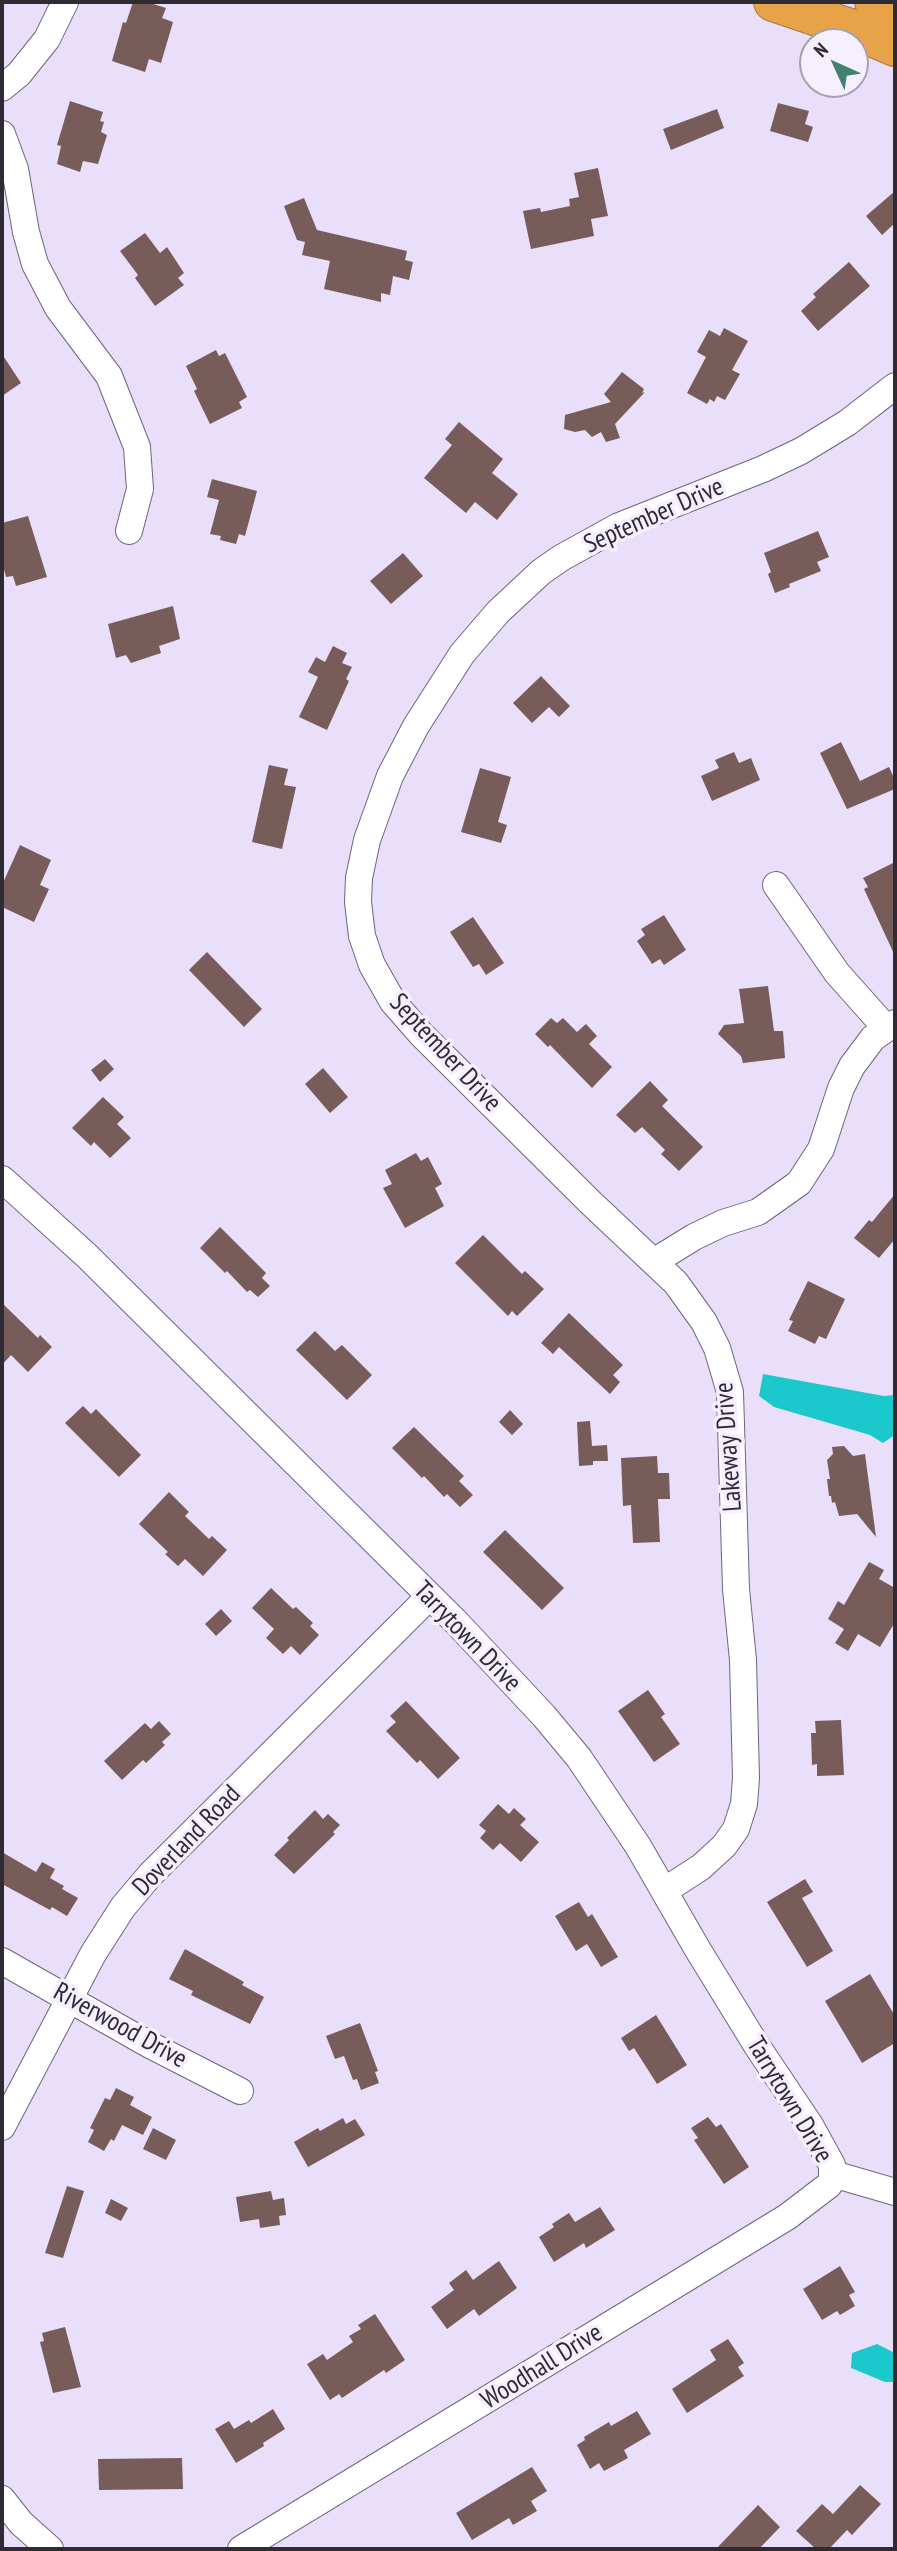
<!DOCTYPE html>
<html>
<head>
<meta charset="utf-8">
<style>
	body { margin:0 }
	#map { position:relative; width:897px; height:2551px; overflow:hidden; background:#e9dffa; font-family:"PT Sans Narrow",sans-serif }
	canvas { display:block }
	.frame { position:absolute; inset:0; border:4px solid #2f2b35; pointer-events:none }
	.north { position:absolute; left:799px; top:28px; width:70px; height:70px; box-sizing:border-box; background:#f5efff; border:2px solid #a6a1ae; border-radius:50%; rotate:315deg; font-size:19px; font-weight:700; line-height:28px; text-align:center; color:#2f2b35 }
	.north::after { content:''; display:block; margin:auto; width:24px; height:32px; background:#42816e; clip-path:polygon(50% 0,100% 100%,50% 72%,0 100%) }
</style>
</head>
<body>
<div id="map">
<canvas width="897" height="2551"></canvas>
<div class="frame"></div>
<div class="north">N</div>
</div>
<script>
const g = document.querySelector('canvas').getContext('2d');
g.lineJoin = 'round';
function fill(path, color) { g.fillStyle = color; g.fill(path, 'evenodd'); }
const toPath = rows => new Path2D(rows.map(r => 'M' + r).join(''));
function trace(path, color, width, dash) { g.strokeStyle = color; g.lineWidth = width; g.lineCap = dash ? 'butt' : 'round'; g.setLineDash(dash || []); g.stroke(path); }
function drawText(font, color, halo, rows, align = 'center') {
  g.font = font + ' "PT Sans Narrow",sans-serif'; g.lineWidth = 7; g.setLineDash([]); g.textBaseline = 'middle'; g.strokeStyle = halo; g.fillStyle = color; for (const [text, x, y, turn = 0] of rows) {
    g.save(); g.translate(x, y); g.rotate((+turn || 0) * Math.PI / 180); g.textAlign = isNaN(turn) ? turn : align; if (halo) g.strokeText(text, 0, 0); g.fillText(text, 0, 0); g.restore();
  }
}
fill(toPath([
	[763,1374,884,1396,895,1395,895,1435,883,1443,870,1435,774,1407,759,1396],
	[877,2344,895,2353,895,2382,885,2382,851,2368,852,2353]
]), '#1bc9cc');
fill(toPath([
	[133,2,147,2,166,8,162,18,173,22,161,63,149,59,145,72,112,61,123,22,126,23],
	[70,101,103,112,100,121,104,122,101,132,107,135,98,164,83,161,80,172,57,164,61,146,57,145],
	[778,103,809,111,805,124,813,127,808,142,770,131],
	[717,109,724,128,671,150,663,129],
	[598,168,608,216,591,219,594,236,531,249,523,211,540,208,541,212,570,206,569,199,579,197,574,173],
	[895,191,895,223,882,235,866,216],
	[304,198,317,230,407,251,405,260,413,262,409,280,393,276,390,295,381,293,381,302,324,289,330,261,302,255,305,242,297,240,284,206],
	[145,233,160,253,167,247,184,273,178,278,184,285,155,306,135,278,138,275,120,251],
	[849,262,870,286,818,331,801,311,816,297,813,294],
	[724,328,748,341,732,370,740,374,725,400,717,396,714,402,710,399,707,404,687,393,706,357,697,352,709,330,720,336],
	[216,350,219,356,225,353,247,397,239,402,242,408,210,424,194,391,197,389,186,366],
	[2,354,21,383,2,396],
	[622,372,644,389,642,393,645,392,615,424,620,438,606,442,601,432,592,437,585,430,575,432,564,429,565,415,611,402,604,394],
	[459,422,503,459,492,473,518,494,497,520,475,502,466,513,424,478,452,445,445,439],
	[212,479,257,491,245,536,239,534,236,544,220,540,221,536,210,534,219,500,207,497],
	[28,516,47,577,16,586,13,576,6,577,2,562,2,523],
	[818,531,829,557,817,562,821,571,789,584,790,587,775,593,768,574,771,572,764,553],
	[403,553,423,576,391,604,370,581],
	[173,606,180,639,159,646,161,653,131,663,126,655,116,658,108,624],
	[333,646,347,653,342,663,352,667,346,679,349,681,327,730,299,717,318,677,308,672,316,657,325,662],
	[541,676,570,706,559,717,549,707,532,723,513,703],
	[841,742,860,781,889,767,895,780,895,789,847,809,820,753],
	[734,752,739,763,751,758,760,780,712,801,701,776,719,768,715,760],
	[269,765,288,769,284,785,296,787,282,849,252,842],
	[480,768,511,777,498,822,507,825,501,843,461,832],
	[20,845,51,860,40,885,49,889,34,922,2,907,2,885],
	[895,862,895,956,864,889,868,887,863,878],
	[664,915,686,950,664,965,660,959,652,964,637,941,645,935,641,929],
	[473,917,504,963,486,975,479,964,473,967,450,932],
	[207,952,262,1009,244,1027,189,970],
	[768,986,774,1031,783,1031,785,1058,743,1063,741,1056,718,1034,724,1025,744,1023,739,989],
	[551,1018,557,1023,563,1018,577,1032,586,1024,597,1036,589,1044,612,1067,592,1088,550,1045,548,1047,535,1034],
	[105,1059,114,1069,100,1082,91,1070],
	[323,1068,348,1097,330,1113,305,1084],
	[650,1081,668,1100,662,1106,703,1147,679,1171,661,1154,665,1150,642,1127,635,1133,616,1115],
	[103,1097,124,1117,117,1124,131,1138,110,1158,94,1142,91,1146,72,1128],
	[416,1153,421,1161,428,1157,442,1184,435,1188,444,1206,405,1228,383,1188,392,1184,385,1170],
	[895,1194,895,1239,879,1258,854,1238,869,1220,872,1222],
	[220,1227,266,1273,262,1278,270,1286,258,1297,250,1290,247,1292,227,1271,225,1273,200,1248],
	[483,1235,522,1274,525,1271,544,1289,517,1316,512,1311,508,1316,455,1263],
	[808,1281,845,1299,826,1339,819,1336,815,1344,788,1331,793,1321,789,1320],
	[2,1303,38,1338,40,1335,52,1347,28,1372,11,1355,2,1365],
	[569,1313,623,1365,613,1375,620,1382,610,1394,559,1347,553,1354,541,1343],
	[315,1331,335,1351,342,1345,372,1375,347,1400,296,1350],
	[83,1406,91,1414,96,1409,141,1455,119,1477,65,1423],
	[510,1410,523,1424,512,1435,499,1422],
	[590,1421,592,1446,607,1445,608,1461,593,1461,593,1465,579,1466,577,1422],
	[414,1427,464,1476,459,1481,473,1495,460,1507,447,1494,444,1497,424,1476,422,1478,392,1448],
	[844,1446,853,1456,865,1454,876,1537,857,1514,839,1516,835,1502,832,1503,831,1496,829,1496,827,1479,830,1479,827,1460,833,1454,832,1447],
	[657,1456,658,1473,669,1473,670,1499,658,1499,660,1542,633,1543,631,1505,623,1506,621,1458],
	[169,1492,189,1512,185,1516,209,1539,212,1536,227,1550,203,1576,185,1559,178,1566,165,1554,168,1552,139,1524],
	[505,1530,564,1588,542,1610,483,1552],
	[869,1562,884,1570,879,1579,895,1588,895,1622,880,1647,858,1634,848,1651,835,1643,844,1629,828,1619,838,1601,844,1605],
	[271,1588,293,1609,296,1607,313,1623,310,1626,319,1635,300,1655,291,1646,283,1654,266,1638,274,1629,252,1608],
	[221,1609,232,1621,216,1636,205,1624],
	[648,1690,665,1714,661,1717,680,1744,654,1762,618,1711],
	[406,1701,460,1758,438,1779,420,1760,417,1763,386,1731,396,1722,390,1716],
	[841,1720,844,1775,817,1776,817,1764,812,1765,811,1733,816,1733,815,1721],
	[159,1721,171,1734,162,1742,165,1745,146,1763,143,1760,122,1780,104,1761,145,1723,151,1729],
	[498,1804,509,1814,514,1808,526,1819,520,1825,539,1842,521,1862,500,1843,493,1850,480,1838,486,1831,479,1825],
	[315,1810,323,1819,328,1814,340,1825,333,1832,335,1834,294,1874,274,1855,289,1840,287,1838],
	[2,1852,36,1872,42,1862,55,1869,50,1878,64,1886,62,1889,78,1898,67,1916,52,1907,50,1910,2,1884],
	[805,1879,813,1892,802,1898,833,1951,807,1967,767,1902],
	[579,1902,588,1917,592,1914,618,1957,601,1967,587,1944,576,1951,555,1916],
	[185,1949,244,1982,242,1985,264,1997,250,2024,191,1995,193,1991,169,1979],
	[870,1974,895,2016,895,2043,862,2063,825,2001],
	[656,2015,687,2065,657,2084,634,2048,629,2051,621,2038],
	[360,2023,378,2071,375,2072,379,2083,361,2090,357,2079,353,2080,344,2056,335,2059,326,2036],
	[116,2088,134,2097,130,2105,152,2117,143,2135,122,2125,114,2141,111,2139,104,2151,88,2142,94,2130,90,2128,105,2098,110,2100],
	[708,2117,716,2127,721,2124,749,2167,724,2184,694,2140,698,2138,691,2128],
	[343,2118,346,2124,355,2119,365,2135,308,2167,294,2142,318,2128,320,2131],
	[153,2128,176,2140,166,2160,143,2149],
	[67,2186,84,2191,63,2258,45,2253],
	[271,2191,273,2200,284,2198,286,2215,279,2216,280,2225,260,2228,259,2219,240,2222,236,2197],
	[111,2199,128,2208,121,2221,105,2213],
	[600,2207,615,2230,586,2248,584,2243,554,2262,539,2237,554,2227,552,2224,569,2213,575,2222],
	[499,2261,517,2288,479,2316,474,2309,447,2329,431,2307,454,2290,449,2283,466,2270,473,2280],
	[840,2266,855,2292,849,2295,855,2306,840,2315,837,2311,822,2320,803,2289],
	[375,2314,405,2360,386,2373,384,2370,342,2398,339,2394,330,2400,307,2364,323,2354,327,2360,353,2342,349,2336,361,2329,358,2325],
	[65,2327,81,2387,53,2393,40,2342,44,2341,42,2333],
	[728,2339,744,2363,738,2367,744,2376,687,2413,672,2389,716,2360,710,2350],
	[273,2409,285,2429,263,2443,264,2446,236,2463,215,2429,229,2421,234,2429,249,2420,251,2423],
	[637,2411,651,2434,624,2450,628,2458,604,2471,599,2463,590,2469,577,2445,585,2440,584,2437,609,2422,611,2426],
	[182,2458,183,2489,99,2490,98,2459],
	[532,2467,547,2491,531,2501,537,2511,513,2525,509,2518,472,2540,456,2513],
	[860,2485,881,2504,852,2535,847,2530,829,2549,816,2549,796,2531,822,2504,833,2514],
	[758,2505,780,2527,759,2549,716,2549]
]), '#785c5a');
const minor = toPath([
	[2,88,19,74,47,39,65,2],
	[2,134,15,169,26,232,35,264,58,308,109,376,137,447,140,489,129,531],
	[776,885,837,973,886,1028],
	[2,1179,86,1255,456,1622,544,1716,579,1758,638,1846,698,1950,757,2046,810,2125,832,2165,832,2179,829,2185,787,2217,241,2549],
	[655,1261,694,1237,723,1223,758,1212,799,1183,821,1149,841,1088,852,1066,873,1038,895,1023],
	[664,1891,701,1867,724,1846,736,1829,744,1804,746,1778,743,1660,736,1589,730,1392,717,1348,704,1322,676,1283,590,1202,421,1034,393,1002,372,965,362,936,358,902,359,878,367,840,390,776,416,726,462,654,498,612,541,572,561,558,619,526,763,469,801,451,847,423,895,386],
	[2,1961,150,2045,240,2091],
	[2,2127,93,1954,123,1907,150,1875,429,1597],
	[833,2174,895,2192],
	[2,2499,21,2523,50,2549]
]);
const highway = toPath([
	[773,2,850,28,895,47],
	[874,2,895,11]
]);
trace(minor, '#6e657c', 28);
trace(highway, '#a77941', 40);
trace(minor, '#fff', 26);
trace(highway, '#e8a348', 38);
drawText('26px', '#2f2b35', '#f5efff', [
	["September Drive",654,516,-24],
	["September Drive",445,1053,47],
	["Lakeway Drive",729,1447,-94],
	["Tarrytown Drive",467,1637,46],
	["Doverland Road",187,1841,-46],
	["Riverwood Drive",120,2026,29],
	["Tarrytown Drive",789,2100,59],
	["Woodhall Drive",542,2367,-32]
]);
</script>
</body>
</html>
